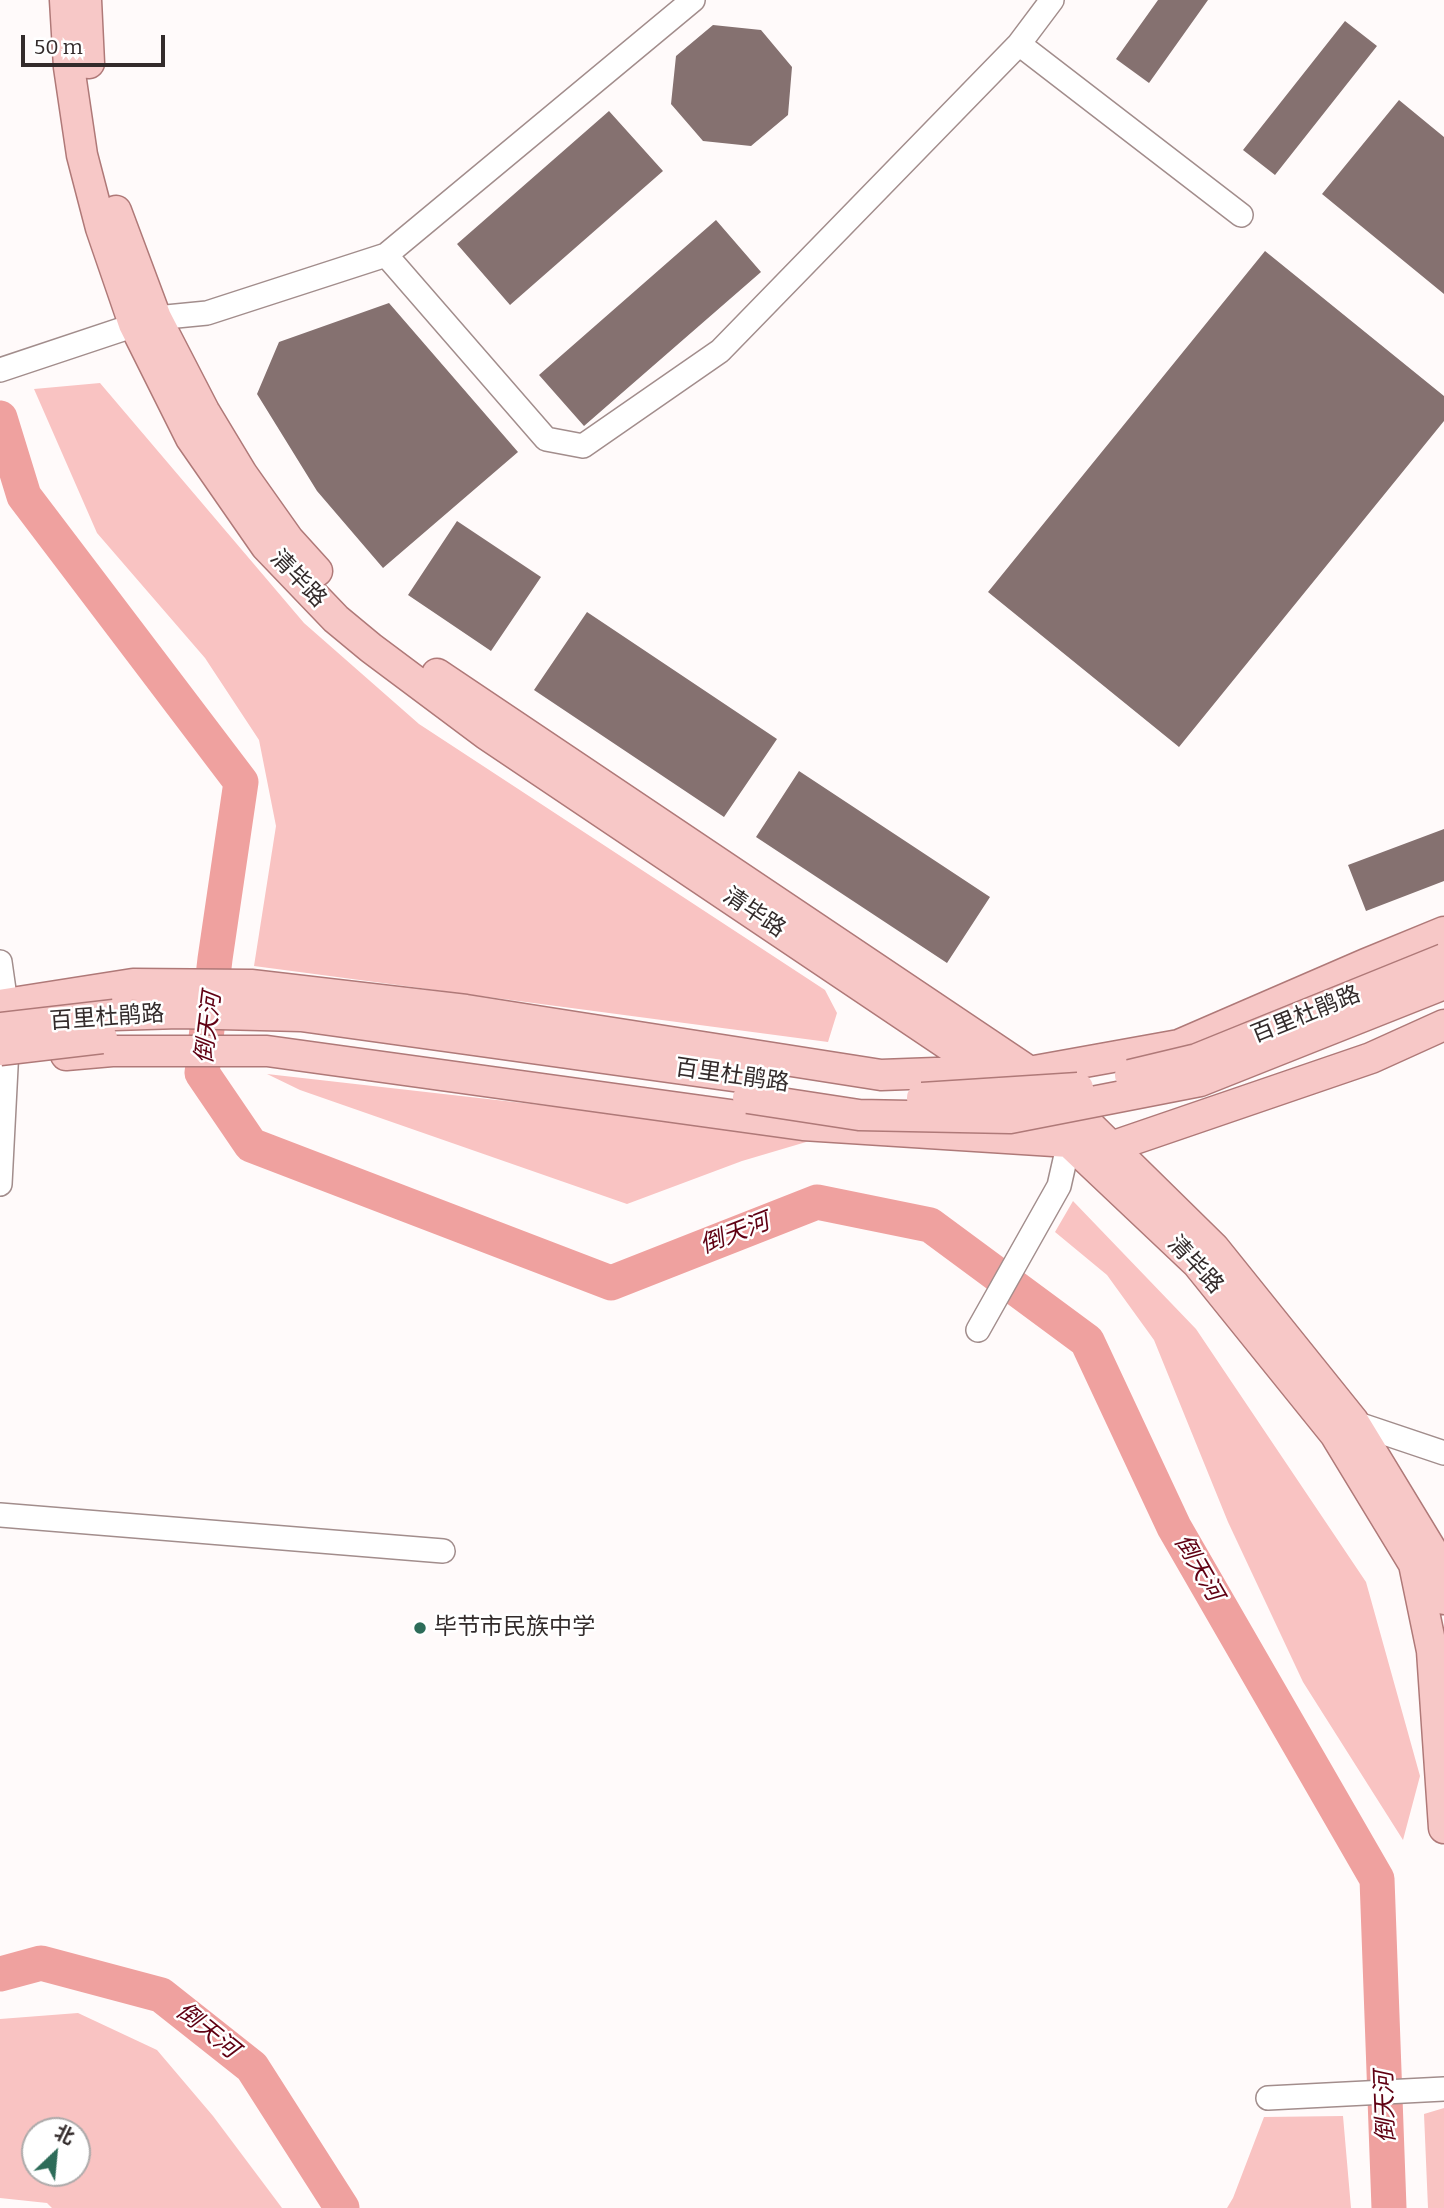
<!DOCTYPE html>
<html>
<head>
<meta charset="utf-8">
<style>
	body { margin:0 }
	#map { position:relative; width:1444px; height:2208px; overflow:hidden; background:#fffafa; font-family:Bitter,"Noto Sans SC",serif }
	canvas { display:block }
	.north { position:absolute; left:21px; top:2117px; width:70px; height:70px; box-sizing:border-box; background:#fff; border:2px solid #adaaaa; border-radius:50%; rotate:26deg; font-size:19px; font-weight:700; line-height:28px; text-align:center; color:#332b2b }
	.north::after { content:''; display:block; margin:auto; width:24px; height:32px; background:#2d6c59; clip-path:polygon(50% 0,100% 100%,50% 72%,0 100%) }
	.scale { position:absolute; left:21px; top:35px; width:144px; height:32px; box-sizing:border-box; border:4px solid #332b2b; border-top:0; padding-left:9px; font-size:21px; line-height:24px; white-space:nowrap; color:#332b2b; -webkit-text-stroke:5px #fff; paint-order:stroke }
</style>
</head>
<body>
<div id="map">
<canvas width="1444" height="2208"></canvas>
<div class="north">北</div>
<div class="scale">50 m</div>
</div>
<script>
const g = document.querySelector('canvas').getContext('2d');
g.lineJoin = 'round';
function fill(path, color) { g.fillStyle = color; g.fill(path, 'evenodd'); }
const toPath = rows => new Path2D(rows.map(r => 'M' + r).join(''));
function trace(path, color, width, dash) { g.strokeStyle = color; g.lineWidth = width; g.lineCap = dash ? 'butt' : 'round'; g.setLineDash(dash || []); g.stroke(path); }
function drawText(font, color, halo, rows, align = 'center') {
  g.font = font + ' Bitter,"Noto Sans SC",serif'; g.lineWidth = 5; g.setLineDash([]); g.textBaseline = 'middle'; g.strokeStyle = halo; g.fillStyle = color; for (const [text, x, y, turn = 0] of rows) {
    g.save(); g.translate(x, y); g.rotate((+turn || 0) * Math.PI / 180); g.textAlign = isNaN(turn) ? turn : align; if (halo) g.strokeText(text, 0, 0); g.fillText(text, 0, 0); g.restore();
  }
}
fill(toPath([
	[100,383,304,623,419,724,825,990,837,1013,828,1042,254,966,276,826,259,740,205,658,97,533,34,389],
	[267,1074,823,1137,742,1161,627,1204,300,1090],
	[1073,1201,1196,1329,1366,1582,1420,1776,1403,1840,1303,1682,1228,1522,1154,1340,1107,1275,1055,1232],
	[78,2013,157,2050,213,2116,282,2208,52,2208,47,2203,0,2198,0,2019],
	[35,2131,77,2131,77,2173,35,2173],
	[1444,2108,1444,2208,1428,2208,1424,2114],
	[1343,2116,1351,2208,1227,2208,1233,2198,1264,2117]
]), '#f9c3c2');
trace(toPath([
	[0,418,24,496,241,782,215,959,202,1073,251,1145,611,1283,817,1202,930,1225,1087,1341,1174,1527,1377,1879,1389,2208],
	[0,1974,41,1963,161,1995,252,2067,342,2208]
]), '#efa19f', 35);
fill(toPath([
	[1158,0,1208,0,1149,83,1116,59],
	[1345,21,1377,46,1275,175,1243,150],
	[713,25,761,30,792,67,788,115,751,146,703,141,671,104,676,56],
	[1399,100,1444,137,1444,294,1322,194],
	[609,111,663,171,510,305,457,244],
	[716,220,761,272,584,426,539,375],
	[1265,251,1444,396,1444,421,1179,747,988,592],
	[389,303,518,452,383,568,317,491,257,394,279,342],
	[457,521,541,577,491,651,408,595],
	[587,612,777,739,724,817,534,690],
	[799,771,990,897,947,963,756,837],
	[1444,829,1444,881,1366,911,1348,865]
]), '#857170');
const minor = toPath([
	[1019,44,1241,215],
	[386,255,546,439,583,446,720,351,1019,44,1052,0],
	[0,370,156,318,207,313,386,255,693,0],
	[0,962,6,1004,7,1048,0,1184],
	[978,1330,1059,1186,1069,1142],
	[1346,1420,1444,1453],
	[0,1515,443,1551],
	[1268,2098,1444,2089]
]);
const major = toPath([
	[65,0,69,67,82,155,101,228,134,324,191,438,266,546,336,619,371,648,486,734,1032,1101,1069,1142,1197,1263,1335,1434,1414,1564,1432,1651,1444,1828],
	[86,0,89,63],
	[116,211,156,318,204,411,242,474,288,539,317,571],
	[437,674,1046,1083,1214,1248,1353,1421,1435,1556,1444,1599],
	[0,1005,133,984,251,985,466,1010,881,1075,990,1071,1029,1072,1179,1045,1366,964,1444,932],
	[114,1015,179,1013,301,1016,769,1081],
	[66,1055,112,1051,267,1051,803,1125,1069,1142,1111,1147,1371,1058,1444,1025]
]);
trace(minor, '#a28d8c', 26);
trace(major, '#af7978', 33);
trace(minor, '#fff', 23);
trace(major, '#f7c8c7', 30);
const majorBridge = toPath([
	[0,1028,114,1015],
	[0,1050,102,1038],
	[1130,1075,1197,1059,1444,959],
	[748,1098,859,1115,1010,1118,1200,1081,1444,984],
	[922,1098,1078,1088]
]);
trace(majorBridge, '#af7978', 33, []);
trace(majorBridge, '#f7c8c7', 30);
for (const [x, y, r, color] of [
	[420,1628,7,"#2d6c59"]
]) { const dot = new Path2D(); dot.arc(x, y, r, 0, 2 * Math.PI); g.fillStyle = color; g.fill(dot); trace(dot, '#fff', 2.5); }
drawText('23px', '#332b2b', '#fff', [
	["清毕路",298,579,46],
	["清毕路",754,913,34],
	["百里杜鹃路",1306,1015,-22],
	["百里杜鹃路",107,1018,-4],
	["百里杜鹃路",732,1076,8],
	["清毕路",1195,1265,47]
]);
drawText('23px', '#332b2b', '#fff', [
	["毕节市民族中学",434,1628]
], 'left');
drawText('italic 24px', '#600113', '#fff', [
	["倒天河",209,1028,-83],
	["倒天河",735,1234,-21],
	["倒天河",1198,1568,60],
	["倒天河",207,2031,39],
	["倒天河",1386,2107,-92]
]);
</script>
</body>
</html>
